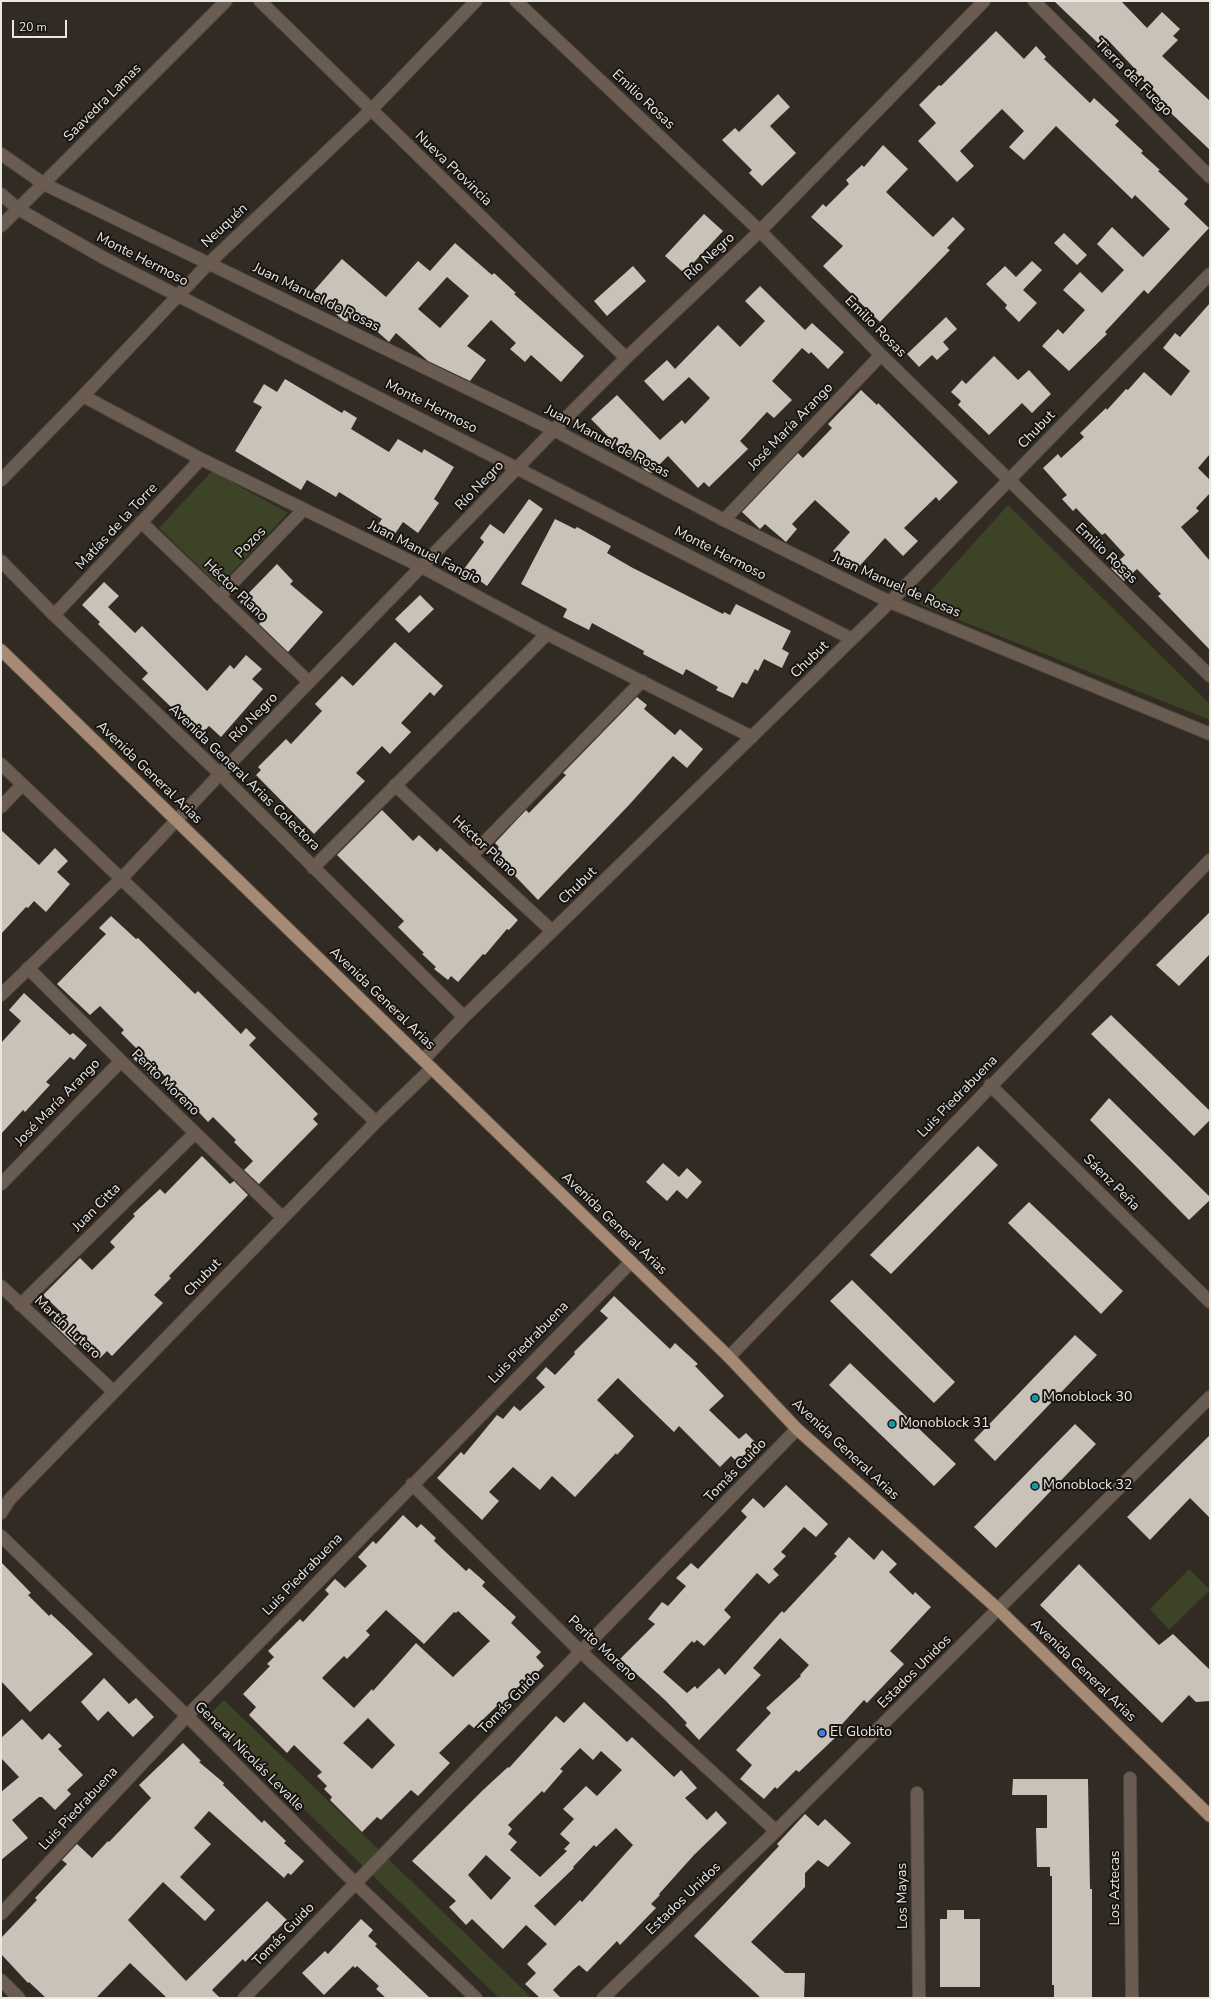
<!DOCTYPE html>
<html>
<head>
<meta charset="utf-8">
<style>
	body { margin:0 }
	#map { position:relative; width:1211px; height:1999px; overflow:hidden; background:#312b24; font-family:"Nunito Sans",sans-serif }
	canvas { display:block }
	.frame { position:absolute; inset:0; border:2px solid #eae6e1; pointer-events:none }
	.scale { position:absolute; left:12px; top:20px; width:55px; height:18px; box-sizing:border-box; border:2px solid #eae6e1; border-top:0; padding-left:5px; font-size:12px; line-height:14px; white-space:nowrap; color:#eae6e1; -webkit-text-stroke:3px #171411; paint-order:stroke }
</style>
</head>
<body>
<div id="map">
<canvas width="1211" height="1999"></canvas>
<div class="frame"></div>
<div class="scale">20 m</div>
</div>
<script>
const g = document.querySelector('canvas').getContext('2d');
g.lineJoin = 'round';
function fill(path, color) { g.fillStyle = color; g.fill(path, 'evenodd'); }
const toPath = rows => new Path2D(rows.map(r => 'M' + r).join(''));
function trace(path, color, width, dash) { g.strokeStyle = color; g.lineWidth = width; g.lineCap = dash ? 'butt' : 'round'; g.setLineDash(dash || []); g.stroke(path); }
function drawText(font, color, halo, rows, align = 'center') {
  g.font = font + ' "Nunito Sans",sans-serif'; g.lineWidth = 4; g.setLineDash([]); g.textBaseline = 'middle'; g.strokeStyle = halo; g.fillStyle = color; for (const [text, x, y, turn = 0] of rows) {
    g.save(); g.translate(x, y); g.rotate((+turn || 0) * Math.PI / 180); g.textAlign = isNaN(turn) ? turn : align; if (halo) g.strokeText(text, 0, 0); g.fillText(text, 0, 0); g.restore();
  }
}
fill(toPath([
	[212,471,288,513,219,586,159,528],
	[1008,505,1210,704,1210,720,919,604],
	[1189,1569,1210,1590,1169,1630,1150,1609],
	[224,1700,532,1998,499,1998,208,1716]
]), '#3c4326');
fill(toPath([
	[1054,1,1121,1,1147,28,1162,12,1180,29,1173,36,1178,40,1162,56,1210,101,1210,150,1156,99,1159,96,1134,72,1136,70,1106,38,1099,44],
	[996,31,1024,59,1036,46,1046,57,1044,59,1090,103,1094,98,1119,121,1115,125,1143,151,1141,153,1160,170,1158,171,1188,199,1184,204,1209,228,1148,294,1144,290,1105,332,1107,334,1069,371,1042,346,1058,329,1063,334,1085,310,1063,290,1080,272,1102,293,1124,270,1097,244,1112,227,1143,257,1170,229,1135,195,1132,199,1056,126,1024,160,1009,147,1024,131,1002,109,960,151,974,166,957,182,918,141,936,123,919,105,939,85,941,86],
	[778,94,790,107,770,126,796,153,762,186,749,173,752,170,722,140,735,128,739,132],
	[883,145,908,169,886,192,933,237,953,217,965,229,947,248,950,250,880,322,823,266,843,246,811,217,823,204,826,207,849,184,846,180,862,165,864,167],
	[704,214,723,231,684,273,665,256],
	[1064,233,1087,255,1077,265,1054,243],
	[455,243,492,275,494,273,516,293,514,294,584,356,561,382,531,355,525,362,510,349,516,343,491,320,467,346,486,360,470,381,428,361,396,333,389,342,355,312,347,322,344,321,312,293,342,259,386,297,418,261,430,271],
	[447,277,469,296,440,328,418,309],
	[1032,261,1042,270,1023,290,1037,303,1019,322,1005,308,1007,305,986,284,1005,266,1016,277],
	[633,266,646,281,607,316,594,301],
	[760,286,805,330,812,323,844,352,828,369,811,352,809,354,802,348,772,381,792,400,774,418,767,412,740,441,748,449,709,487,704,482,698,488,668,456,651,473,645,470,633,457,631,460,591,419,617,395,660,440,682,420,685,424,710,398,689,377,663,401,644,381,667,360,675,369,718,325,740,347,765,321,745,301],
	[1210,303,1210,454,1198,468,1210,480,1210,493,1196,508,1199,511,1181,527,1210,561,1210,650,1158,596,1161,594,1137,569,1124,581,1111,568,1125,555,1105,533,1102,535,1076,508,1073,511,1062,499,1067,495,1043,468,1058,454,1061,458,1084,437,1080,433,1106,408,1107,410,1126,389,1128,390,1144,372,1171,396,1190,371,1163,348,1175,333,1180,337],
	[946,317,957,329,943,342,949,349,937,360,932,355,919,367,907,354],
	[994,356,1018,380,1029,370,1051,394,1032,413,1022,403,989,435,958,405,961,401,951,392,962,380,966,384],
	[285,379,342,413,344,410,357,418,351,429,389,452,398,439,422,453,424,449,454,467,434,499,439,503,418,533,403,522,392,538,376,527,382,519,339,492,336,497,307,480,301,490,235,451,262,407,253,402,264,384,277,392],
	[861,390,877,405,878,403,958,482,939,501,936,497,904,528,918,541,903,556,885,538,855,571,833,551,850,532,815,500,792,524,797,529,786,542,765,524,760,529,742,512,798,453,803,458,832,428,828,424],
	[529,499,543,509,487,586,464,569,484,542,480,538,490,524,504,534],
	[555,519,575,529,577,527,611,546,607,553,631,567,723,614,724,612,730,615,736,604,791,631,782,649,789,653,782,668,764,659,758,671,755,669,747,684,742,682,733,698,716,690,718,687,686,669,683,675,643,654,644,651,592,623,589,630,563,617,567,609,521,584],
	[277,564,293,581,290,584,323,612,288,652,259,624,261,622,240,602],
	[104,582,119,596,108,607,135,633,142,626,207,691,230,665,234,669,246,655,262,669,252,679,263,689,221,737,209,726,203,732,197,727,195,730,142,679,148,673,98,624,100,622,82,605],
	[420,595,434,609,409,633,395,619],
	[395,642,443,686,434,696,430,692,401,723,411,732,390,754,382,746,356,773,365,781,314,834,256,775,261,770,258,767,286,739,291,744,322,711,315,704,342,676,353,686],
	[637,697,647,705,644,709,675,735,680,729,703,749,687,768,673,756,629,805,538,900,493,853,499,847,495,843,526,810,529,813,566,775,563,773],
	[382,810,413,841,419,835,437,852,440,848,518,920,509,930,507,929,485,955,483,954,458,982,451,976,448,980,434,969,436,967,422,954,424,953,398,927,404,921,337,855],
	[1,830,39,865,55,848,68,861,57,872,70,884,46,912,34,901,28,908,26,907,1,934],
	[1210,912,1210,954,1179,986,1156,965],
	[111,916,136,939,138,938,195,994,198,991,241,1034,246,1028,256,1038,249,1045,318,1114,313,1119,318,1124,259,1184,244,1170,253,1161,234,1142,236,1140,213,1117,208,1122,160,1071,152,1078,133,1058,140,1052,121,1033,124,1030,100,1006,90,1015,57,984,106,934,99,928],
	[24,993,70,1035,73,1033,87,1045,74,1060,70,1057,46,1082,50,1085,25,1112,23,1110,1,1134,1,1043,21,1021,9,1010],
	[1111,1015,1210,1111,1210,1120,1194,1136,1091,1034],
	[1109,1098,1210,1197,1210,1200,1189,1220,1090,1120],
	[978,1146,998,1165,891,1274,870,1255],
	[202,1156,230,1184,234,1181,248,1195,169,1276,171,1278,154,1295,163,1303,112,1356,107,1351,100,1358,81,1340,75,1345,51,1322,61,1312,43,1295,80,1258,92,1270,115,1247,110,1242,135,1216,133,1214,160,1189,165,1194],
	[663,1163,679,1177,687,1168,702,1182,687,1199,677,1190,667,1201,646,1182],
	[1029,1202,1123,1291,1101,1314,1008,1223],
	[852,1280,955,1382,934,1403,830,1301],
	[614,1296,670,1349,675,1343,698,1364,695,1366,724,1396,709,1410,739,1439,746,1433,758,1445,739,1464,731,1456,720,1467,679,1426,674,1432,618,1378,597,1400,634,1436,617,1455,616,1453,575,1497,552,1476,540,1490,513,1467,489,1492,499,1501,482,1520,437,1478,461,1452,464,1455,497,1415,503,1419,514,1406,520,1411,545,1387,536,1378,546,1367,555,1375,575,1354,574,1352,608,1318,600,1311],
	[1075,1335,1097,1355,995,1461,974,1440],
	[850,1363,956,1464,934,1486,829,1385],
	[1075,1424,1096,1444,996,1548,974,1527],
	[1210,1435,1210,1518,1190,1498,1150,1540,1127,1517],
	[786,1485,828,1524,816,1537,804,1527,781,1552,786,1556,773,1569,779,1575,769,1584,757,1573,724,1610,731,1617,704,1646,697,1640,694,1643,692,1641,663,1672,687,1693,695,1686,697,1689,719,1668,725,1675,782,1611,784,1613,837,1556,834,1554,849,1537,874,1560,882,1550,897,1564,889,1572,913,1595,915,1592,931,1607,890,1651,904,1664,867,1703,864,1700,834,1733,837,1736,799,1772,796,1770,777,1789,775,1787,764,1799,740,1779,752,1765,736,1750,771,1713,766,1708,801,1676,800,1675,809,1665,780,1638,753,1668,761,1675,699,1740,685,1725,687,1723,666,1701,620,1659,655,1624,648,1619,662,1602,668,1606,686,1586,676,1578,691,1563,698,1569,747,1517,741,1511,753,1498,764,1508],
	[403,1515,417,1528,421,1524,436,1538,434,1541,466,1571,469,1568,485,1582,482,1586,516,1617,511,1623,541,1652,536,1657,544,1666,511,1698,510,1697,502,1705,500,1703,474,1728,469,1724,439,1753,450,1763,418,1796,411,1790,381,1820,377,1817,362,1832,330,1800,332,1797,324,1789,327,1786,317,1776,322,1772,294,1745,287,1753,249,1715,256,1707,243,1694,270,1666,267,1664,274,1657,268,1651,300,1619,303,1622,329,1594,325,1590,335,1579,345,1588,367,1566,358,1557,373,1541,376,1544],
	[386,1610,424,1644,454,1612,456,1613,458,1611,490,1641,453,1677,416,1643,373,1691,372,1689,354,1708,322,1678,344,1656,347,1659,370,1635,366,1631],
	[368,1718,395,1745,372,1769,343,1743],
	[1,1562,31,1593,28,1595,49,1616,51,1614,64,1626,93,1654,30,1712,1,1681],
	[1079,1564,1159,1645,1173,1634,1210,1670,1210,1701,1196,1702,1189,1695,1162,1723,1040,1605],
	[104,1678,129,1704,136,1698,154,1717,133,1737,108,1711,98,1721,81,1702],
	[584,1702,627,1742,632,1737,674,1777,681,1770,697,1788,685,1798,707,1820,716,1811,727,1823,694,1855,659,1894,660,1895,651,1904,656,1908,620,1945,617,1941,587,1972,579,1965,573,1970,553,1990,561,1998,540,1998,525,1984,536,1973,527,1964,547,1944,526,1925,503,1949,472,1919,466,1925,449,1907,456,1901,412,1861,483,1790,508,1767,509,1768,556,1716,564,1723],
	[580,1748,593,1760,601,1751,622,1770,597,1796,586,1786,563,1809,574,1819,560,1834,570,1843,564,1849,567,1851,540,1877,510,1850,517,1842,508,1834,512,1829,508,1825,542,1791,544,1793,563,1771,560,1769],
	[616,1828,633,1845,582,1902,580,1900,555,1926,534,1906,574,1868,573,1867,594,1845,596,1847],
	[486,1855,511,1878,491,1900,468,1875],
	[22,1719,42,1740,49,1733,62,1746,58,1749,83,1775,67,1790,71,1794,55,1810,42,1797,39,1797,12,1820,28,1838,1,1860,1,1792,19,1777,1,1758,1,1738],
	[183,1743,201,1761,199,1762,224,1783,223,1785,262,1823,264,1820,286,1841,284,1843,304,1861,291,1875,288,1873,284,1878,209,1811,194,1828,211,1844,180,1877,215,1910,205,1921,163,1882,128,1920,186,1981,267,1901,287,1920,245,1962,243,1959,212,1990,220,1998,167,1998,130,1963,96,1998,46,1998,29,1982,28,1983,1,1954,1,1938,37,1900,35,1898,67,1864,62,1860,77,1844,92,1858,108,1841,109,1842,151,1798,139,1785],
	[1013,1779,1088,1779,1090,1889,1092,1889,1092,1998,1054,1998,1054,1985,1052,1985,1052,1876,1050,1876,1050,1867,1037,1867,1036,1828,1047,1828,1047,1795,1012,1795],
	[805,1814,818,1826,825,1819,851,1843,828,1867,818,1860,805,1873,805,1887,751,1942,785,1973,805,1973,804,1998,761,1998,694,1936,779,1846,777,1844],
	[947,1910,964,1910,964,1919,980,1919,980,1987,940,1987,940,1919,947,1919],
	[361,1919,373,1930,368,1936,377,1944,375,1946,430,1998,386,1998,376,1989,379,1986,357,1966,355,1968,353,1966,324,1995,302,1973,325,1951,328,1954]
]), '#c9c2b9');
const minor = toPath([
	[260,1,626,358],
	[516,1,760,231,881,355,1210,676],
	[1034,1,1210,177],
	[1,154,44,184,554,430,724,520,890,602,1210,734],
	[1,194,18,209,104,258,852,639],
	[1,226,226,1],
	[83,396,201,459,422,567,547,634,752,737],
	[1,480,83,396,209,263,371,110,476,1],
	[724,520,881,355],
	[141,522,309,682],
	[1,561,54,615,220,774,464,1017],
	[219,597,304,509],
	[54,615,201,459],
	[1,764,376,1122],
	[395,785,552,931],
	[1,807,22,785],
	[471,856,642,681],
	[313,868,547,634],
	[28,968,121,1061,283,1218],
	[1,995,122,878,220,774,554,430,626,358,760,231,984,1],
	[423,1060,464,1017,890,602,1210,274],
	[990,1085,1210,1302],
	[1,1184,121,1061],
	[1,1286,114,1392],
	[20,1305,195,1133],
	[729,1357,1210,860],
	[412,1484,581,1652,776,1831],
	[1,1513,10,1499,114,1392,376,1122,432,1068],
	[1,1536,187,1716,355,1883,476,1998],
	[1130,1778,1132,1998],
	[917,1793,919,1998],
	[1,1914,187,1716,631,1262],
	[1,1980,19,1998],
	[244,1998,797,1429],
	[603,1998,776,1831,1210,1397]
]);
const major = toPath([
	[1,650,729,1357,797,1429,998,1609,1210,1816]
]);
trace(minor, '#4f4942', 14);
trace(major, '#4f4942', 14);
trace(minor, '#6a5c51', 12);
trace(major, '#a78a73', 12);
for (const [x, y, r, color] of [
	[1035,1398,4,"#0f9aa8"],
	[892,1424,4,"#0f9aa8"],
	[1035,1486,4,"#0f9aa8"],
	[822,1733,4,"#3f7fe0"]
]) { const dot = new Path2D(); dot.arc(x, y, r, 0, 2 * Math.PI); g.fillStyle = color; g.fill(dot); trace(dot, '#171411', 1.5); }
drawText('14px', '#eae6e1', '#171411', [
	["Tierra del Fuego",1133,78,45],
	["Emilio Rosas",643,100,43],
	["Saavedra Lamas",103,103,-45],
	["Nueva Provincia",453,169,44],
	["Neuquén",225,226,-43],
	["Río Negro",710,257,-43],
	["Monte Hermoso",142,260,27],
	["Juan Manuel de Rosas",316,298,26],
	["Emilio Rosas",875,327,45],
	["Monte Hermoso",431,407,27],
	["José María Arango",791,427,-46],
	["Chubut",1037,430,-46],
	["Juan Manuel de Rosas",607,442,28],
	["Río Negro",480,486,-46],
	["Matías de la Torre",117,527,-47],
	["Pozos",251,543,-46],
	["Juan Manuel Fangio",424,553,27],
	["Monte Hermoso",720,554,27],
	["Emilio Rosas",1106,554,44],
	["Juan Manuel de Rosas",896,586,24],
	["Héctor Plano",235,591,44],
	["Chubut",810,660,-44],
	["Río Negro",254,718,-46],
	["Avenida General Arias",149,773,44],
	["Avenida General Arias Colectora",244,778,44],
	["Héctor Plano",484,847,43],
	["Chubut",578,886,-44],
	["Avenida General Arias",382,999,44],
	["Perito Moreno",165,1083,44],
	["Luis Piedrabuena",958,1097,-46],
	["José María Arango",58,1103,-46],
	["Sáenz Peña",1111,1183,45],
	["Juan Citta",97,1208,-45],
	["Avenida General Arias",614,1224,44],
	["Chubut",203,1278,-46],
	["Martín Lutero",67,1328,43],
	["Luis Piedrabuena",529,1343,-46],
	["Avenida General Arias",845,1450,43],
	["Tomás Guido",736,1471,-46],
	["Luis Piedrabuena",303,1575,-46],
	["Perito Moreno",602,1649,43],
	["Avenida General Arias",1083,1671,44],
	["Estados Unidos",915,1672,-45],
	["Tomás Guido",510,1703,-46],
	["General Nicolás Levalle",249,1757,45],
	["Luis Piedrabuena",79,1809,-47],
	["Los Aztecas",1116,1888,-90],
	["Los Mayas",903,1896,-91],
	["Estados Unidos",684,1899,-44],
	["Tomás Guido",284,1935,-46]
]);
drawText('14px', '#eae6e1', '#171411', [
	["Monoblock 30",1043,1398],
	["Monoblock 31",900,1424],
	["Monoblock 32",1043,1486],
	["El Globito",830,1733]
], 'left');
</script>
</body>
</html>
